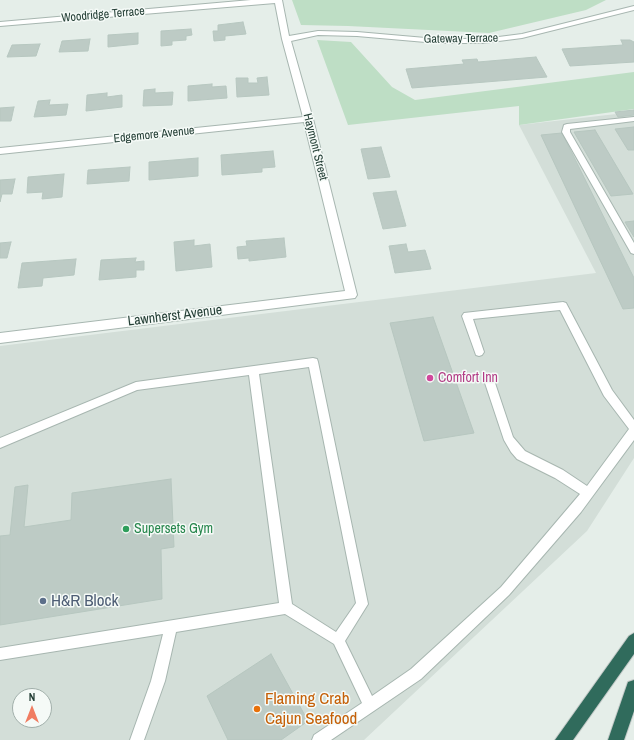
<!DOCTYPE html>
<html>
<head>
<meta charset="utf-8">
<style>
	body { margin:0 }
	#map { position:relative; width:634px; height:740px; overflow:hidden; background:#e5eee9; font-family:"Archivo Narrow",sans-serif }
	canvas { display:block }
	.north { position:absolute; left:12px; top:688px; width:40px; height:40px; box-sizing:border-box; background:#f5faf7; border:1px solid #a1afaa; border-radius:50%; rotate:0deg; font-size:11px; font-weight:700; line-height:16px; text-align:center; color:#243f36 }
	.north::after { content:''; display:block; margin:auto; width:14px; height:18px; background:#f07c61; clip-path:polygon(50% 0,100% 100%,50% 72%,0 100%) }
</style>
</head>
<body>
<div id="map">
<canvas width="634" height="740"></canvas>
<div class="north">N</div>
</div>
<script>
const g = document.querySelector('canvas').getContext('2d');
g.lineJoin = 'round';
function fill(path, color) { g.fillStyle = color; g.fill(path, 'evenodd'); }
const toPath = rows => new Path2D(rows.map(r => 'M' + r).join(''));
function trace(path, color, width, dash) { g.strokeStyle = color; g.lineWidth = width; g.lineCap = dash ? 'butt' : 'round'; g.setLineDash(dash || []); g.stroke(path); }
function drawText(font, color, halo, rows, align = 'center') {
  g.font = font + ' "Archivo Narrow",sans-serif'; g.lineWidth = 3; g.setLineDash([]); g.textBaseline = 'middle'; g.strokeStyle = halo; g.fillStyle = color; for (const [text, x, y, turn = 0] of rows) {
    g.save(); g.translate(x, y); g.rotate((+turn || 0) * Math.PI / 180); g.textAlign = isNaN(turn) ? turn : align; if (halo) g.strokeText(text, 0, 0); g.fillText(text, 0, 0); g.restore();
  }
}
fill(toPath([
	[634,112,634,458,587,531,364,740,0,740,0,346,596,273,519,125],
	[20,696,44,696,44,720,20,720]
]), '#d3ded8');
fill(toPath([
	[292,0,606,0,586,10,489,33,348,26,301,25],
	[317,40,351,42,392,87,415,100,634,72,634,109,519,125,519,106,348,125]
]), '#bedec5');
const building = toPath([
	[243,22,246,34,225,36,225,40,214,41,213,31,218,31,218,25,243,22],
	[191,29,192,35,186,36,186,40,172,41,172,45,161,46,161,31,191,29],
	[138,33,138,44,108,47,108,35,138,33],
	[90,39,88,51,59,52,62,41,90,39],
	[621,40,630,40,634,42,634,62,570,66,562,49,623,45,621,40],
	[40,44,36,56,7,57,12,45,40,44],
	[536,57,547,77,412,88,406,69,464,64,462,60,477,59,478,62,536,57],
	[267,77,269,95,237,97,236,78,248,78,248,83,258,83,257,78,267,77],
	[212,84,212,87,226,86,227,98,188,101,188,86,212,84],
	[155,89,155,93,173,92,172,105,143,106,144,90,155,89],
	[107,93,107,97,122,95,122,107,86,111,87,95,107,93],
	[50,100,49,105,68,104,66,115,34,117,38,101,50,100],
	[14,107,11,121,0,121,0,108,14,107],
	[634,110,634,115,618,117,615,112,634,110],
	[634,127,634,150,628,150,615,129,634,127],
	[595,130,633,194,611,196,574,132,595,130],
	[562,133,634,278,634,308,623,309,541,135,562,133],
	[381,147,390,177,368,179,361,149,381,147],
	[273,151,275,167,262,168,262,172,222,175,221,155,273,151],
	[198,158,198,176,149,180,149,162,198,158],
	[130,167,129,181,87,184,88,170,130,167],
	[64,174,62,197,42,199,43,192,27,193,28,177,64,174],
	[15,179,12,194,2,194,0,202,0,180,15,179],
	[396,191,406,226,383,229,373,193,396,191],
	[634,221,634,237,625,222,634,221],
	[284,238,286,257,249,261,249,258,238,259,237,247,247,246,246,241,284,238],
	[194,240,194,246,210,244,212,267,176,271,174,242,194,240],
	[11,242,7,258,0,258,0,243,11,242],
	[406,244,408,252,425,250,431,269,395,273,389,246,406,244],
	[136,258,135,262,144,261,144,270,136,270,136,277,99,280,101,260,136,258],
	[76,259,74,275,43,278,42,286,18,288,22,263,76,259],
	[433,317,474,433,424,441,390,323,433,317],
	[171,479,174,547,161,549,162,599,0,625,0,536,10,535,15,487,28,485,24,527,71,520,72,493,171,479],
	[271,654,308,721,281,740,228,740,207,696,271,654]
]);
fill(building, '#bdcbc5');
trace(building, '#b7c7c0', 1);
const service = toPath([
	[634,117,634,121,570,129,570,132,634,243,634,254,631,253,562,132,564,125,567,124,634,117],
	[563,302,566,303,612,390,634,420,634,440,581,512,509,595,421,679,331,740,312,740,314,735,362,703,334,644,285,614,176,632,165,681,144,740,130,740,151,681,163,634,0,660,0,648,279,603,249,375,137,390,0,448,0,438,136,382,313,358,317,359,318,362,368,604,345,641,372,696,411,669,501,587,580,494,555,478,517,459,511,452,504,440,484,380,485,377,489,376,493,377,513,437,525,451,563,470,587,486,629,429,604,396,560,310,473,319,484,352,482,355,479,356,476,355,462,316,464,313,563,302],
	[309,367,356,603,336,632,292,604,259,374,309,367]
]);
const minor = toPath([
	[251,0,282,0,289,36,318,31,357,32,437,39,483,39,522,34,634,6,634,10,522,38,483,43,437,43,357,36,318,35,291,41,313,119,357,295,355,298,0,343,0,333,345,291,304,122,0,154,0,148,303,117,282,39,275,3,0,26,0,22,251,0]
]);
const motorway = toPath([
	[634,633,634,654,573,740,555,740,629,636,634,633],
	[634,680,634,711,624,740,608,740,628,682,634,680]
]);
trace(service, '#a7b6b0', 2);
trace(minor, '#a7b6b0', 2);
trace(motorway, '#c2c9c7', 2);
fill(service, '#fff');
fill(minor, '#fff');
fill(motorway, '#306b5c');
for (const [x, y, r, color] of [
	[430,378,4,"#d1479c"],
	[126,529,4,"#2e9e5b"],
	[43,601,4,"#5c6f8a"],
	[257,709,4,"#e8710a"]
]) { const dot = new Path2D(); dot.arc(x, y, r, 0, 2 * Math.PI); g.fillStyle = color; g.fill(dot); trace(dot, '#f5faf7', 1.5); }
drawText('12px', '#243f36', '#f5faf7', [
	["Woodridge Terrace",103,15,-5],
	["Gateway Terrace",461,39,-1],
	["Edgemore Avenue",154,135,-6],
	["Haymont Street",315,147,76]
]);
drawText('14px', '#243f36', '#f5faf7', [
	["Lawnherst Avenue",175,316,-7]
]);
drawText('14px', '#b23c85', '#f5faf7', [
	["Comfort Inn",438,378]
], 'left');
drawText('14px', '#27864d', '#f5faf7', [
	["Supersets Gym",134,529]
], 'left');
drawText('17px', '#4e5e75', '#f5faf7', [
	["H&R Block",51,601]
], 'left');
drawText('17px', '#c56008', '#f5faf7', [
	["Flaming Crab",265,699],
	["Cajun Seafood",265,719]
], 'left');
</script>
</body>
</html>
